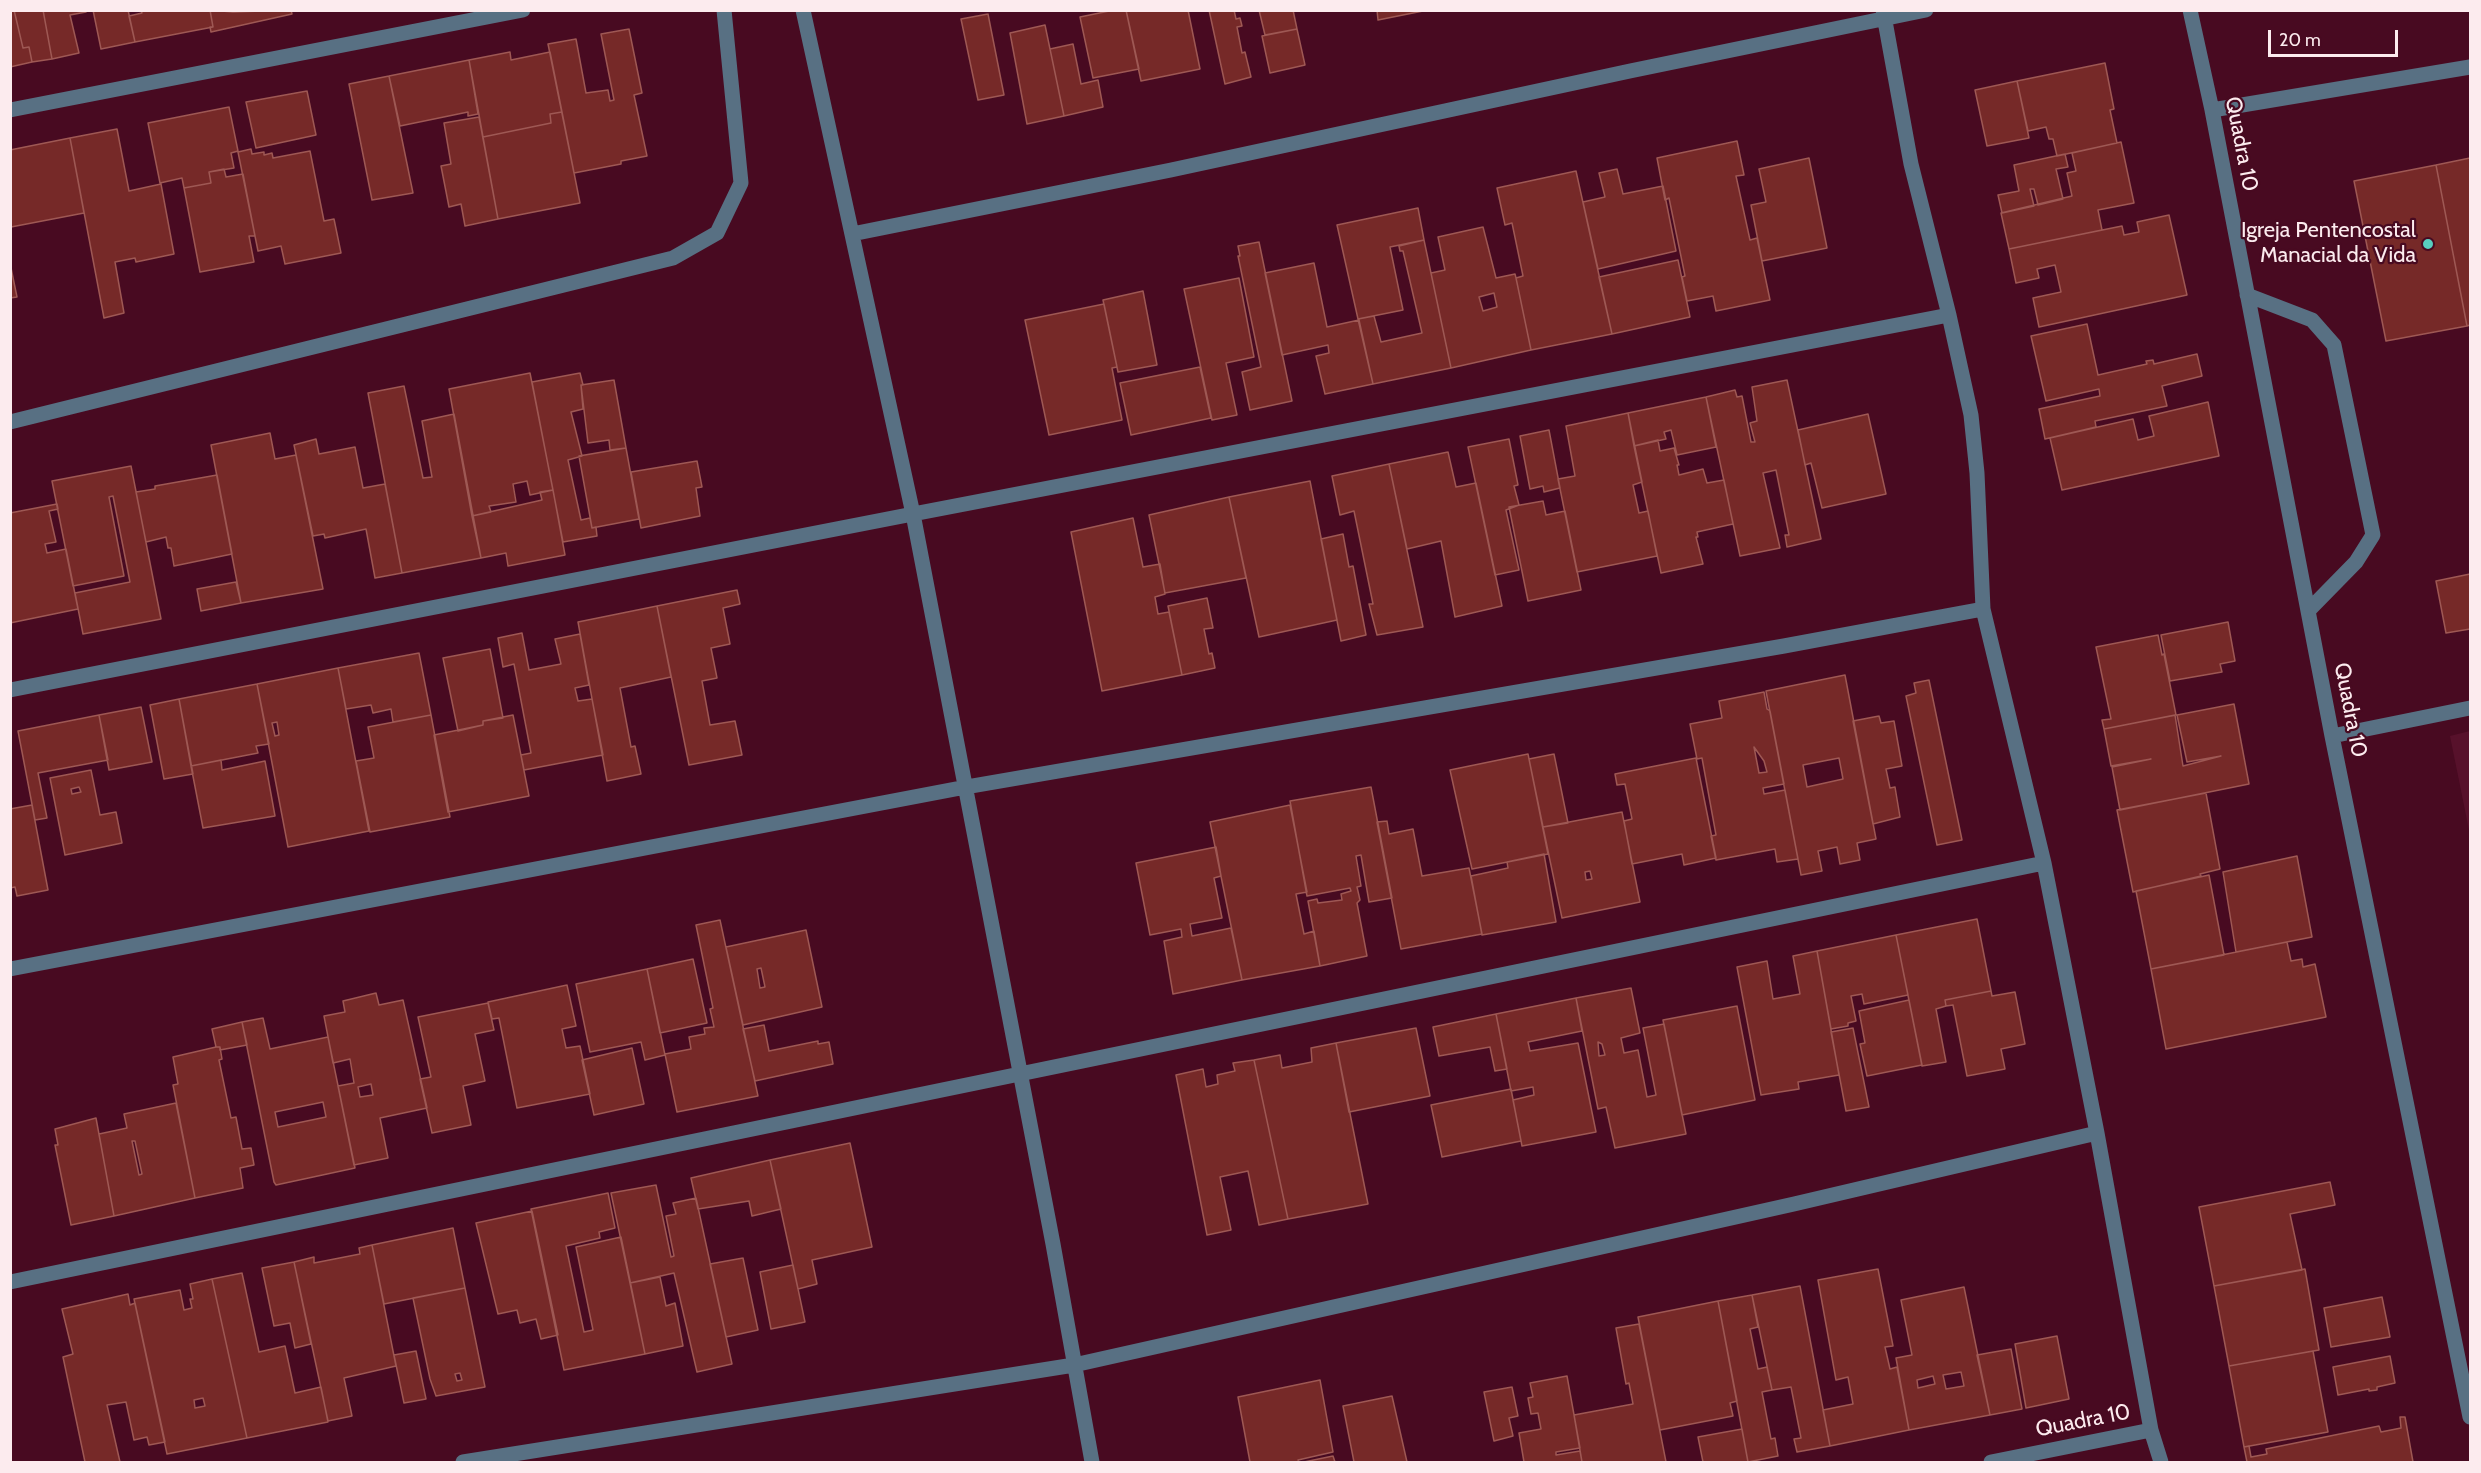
<!DOCTYPE html>
<html>
<head>
<meta charset="utf-8">
<style>
	body { margin:0 }
	#map { position:relative; width:2481px; height:1473px; overflow:hidden; background:#480a21; font-family:Cabin,sans-serif }
	canvas { display:block }
	.frame { position:absolute; inset:0; border:12px solid #fcebee; pointer-events:none }
	.scale { position:absolute; left:2268px; top:30px; width:130px; height:27px; box-sizing:border-box; border:3px solid #fcebee; border-top:0; padding-left:8px; font-size:18px; line-height:21px; white-space:nowrap; color:#fcebee; -webkit-text-stroke:4px #480a21; paint-order:stroke }
</style>
</head>
<body>
<div id="map">
<canvas width="2481" height="1473"></canvas>
<div class="frame"></div>
<div class="scale">20 m</div>
</div>
<script>
const g = document.querySelector('canvas').getContext('2d');
g.lineJoin = 'round';
function fill(path, color) { g.fillStyle = color; g.fill(path, 'evenodd'); }
const toPath = rows => new Path2D(rows.map(r => 'M' + r).join(''));
function trace(path, color, width, dash) { g.strokeStyle = color; g.lineWidth = width; g.lineCap = dash ? 'butt' : 'round'; g.setLineDash(dash || []); g.stroke(path); }
function drawText(font, color, halo, rows, align = 'center') {
  g.font = font + ' Cabin,sans-serif'; g.lineWidth = 4.5; g.setLineDash([]); g.textBaseline = 'middle'; g.strokeStyle = halo; g.fillStyle = color; for (const [text, x, y, turn = 0] of rows) {
    g.save(); g.translate(x, y); g.rotate((+turn || 0) * Math.PI / 180); g.textAlign = isNaN(turn) ? turn : align; if (halo) g.strokeText(text, 0, 0); g.fillText(text, 0, 0); g.restore();
  }
}
fill(toPath([
	[2470,731,2470,835,2450,736]
]), '#57112b');
const building = toPath([
	[10,10,14,10,23,48,29,47,32,62,10,67,10,10],
	[14,10,43,10,52,59,32,62,29,47,23,48,14,10],
	[43,10,85,10,86,12,70,15,79,53,52,59,43,10],
	[93,10,128,10,135,42,101,49,93,10],
	[141,10,210,10,213,27,135,42,129,16,142,13,141,10],
	[210,10,233,12,291,10,292,14,211,32,210,27,213,27,210,10],
	[1114,10,1126,10,1139,69,1093,78,1080,17,1114,10],
	[1126,10,1188,10,1200,69,1141,81,1126,10],
	[1209,10,1234,10,1236,19,1240,18,1242,26,1237,27,1242,53,1245,52,1251,77,1225,84,1209,10],
	[1259,10,1293,10,1297,29,1265,35,1259,10],
	[1377,10,1428,10,1378,20,1377,10],
	[988,14,1004,95,978,100,961,19,988,14],
	[1045,25,1064,116,1027,124,1010,33,1045,25],
	[629,29,642,93,634,95,647,156,621,161,621,164,574,173,548,44,576,39,586,93,608,90,610,101,614,100,601,34,629,29],
	[1297,29,1305,65,1270,73,1262,36,1297,29],
	[1073,44,1081,84,1098,80,1103,107,1064,116,1050,49,1073,44],
	[510,52,511,60,550,52,562,112,550,114,551,123,483,137,469,60,510,52],
	[469,60,478,114,468,116,468,112,400,126,389,76,469,60],
	[2105,63,2114,109,2110,110,2117,143,2057,156,2053,139,2049,139,2046,127,2028,131,2017,81,2105,63],
	[389,76,413,193,372,200,349,84,389,76],
	[2017,81,2029,138,1987,146,1975,90,2017,81],
	[307,91,316,135,256,148,246,102,307,91],
	[229,107,238,151,231,153,234,168,209,172,211,183,184,188,182,178,160,183,148,123,229,107],
	[562,112,580,203,498,219,483,137,551,123,550,114,562,112],
	[479,117,498,219,465,226,461,204,449,207,441,166,451,164,444,123,479,117],
	[117,129,129,191,161,184,174,254,136,262,135,258,115,262,124,313,104,318,70,138,117,129],
	[70,138,84,213,11,227,10,150,70,138],
	[1737,141,1744,175,1736,176,1750,240,1757,238,1770,300,1716,311,1713,296,1687,301,1682,277,1685,276,1669,198,1665,200,1657,158,1737,141],
	[2121,142,2134,203,2098,210,2102,230,2009,249,2001,213,2072,196,2067,173,2076,171,2072,153,2121,142],
	[251,149,252,154,264,152,264,155,272,153,273,158,310,151,324,221,334,219,341,253,285,264,281,246,258,251,238,152,251,149],
	[2065,154,2068,167,2056,169,2063,199,2038,205,2034,189,2030,189,2034,206,2002,213,1998,195,2019,191,2014,165,2065,154],
	[1809,158,1827,248,1762,261,1751,205,1766,202,1759,169,1809,158],
	[2470,158,2470,325,2467,326,2436,165,2470,158],
	[2436,165,2467,326,2386,341,2354,181,2436,165],
	[224,169,226,177,243,174,255,236,249,236,254,262,200,272,184,188,211,183,209,172,224,169],
	[1617,169,1623,194,1663,186,1676,251,1598,269,1583,202,1605,197,1599,173,1617,169],
	[1576,171,1612,334,1531,350,1516,278,1523,276,1512,223,1505,225,1497,188,1576,171],
	[1418,208,1424,240,1390,247,1403,310,1358,319,1337,225,1418,208],
	[2169,215,2187,295,2039,327,2033,298,2061,292,2055,265,2037,269,2039,278,2016,283,2009,249,2122,226,2124,235,2139,232,2137,222,2169,215],
	[1483,227,1496,278,1515,274,1516,278,1531,350,1451,368,1431,273,1445,270,1438,237,1483,227],
	[1494,293,1497,307,1483,311,1479,297,1494,293],
	[1424,240,1451,368,1373,384,1358,319,1374,316,1381,342,1422,333,1403,251,1400,251,1399,246,1424,240],
	[1259,242,1292,401,1250,410,1242,372,1261,367,1238,256,1240,256,1238,246,1259,242],
	[1678,260,1690,317,1612,334,1599,277,1678,260],
	[10,263,17,297,10,298,10,263],
	[1314,263,1327,327,1359,320,1373,384,1325,394,1316,356,1329,353,1328,345,1282,355,1265,273,1314,263],
	[1239,278,1254,357,1226,363,1237,415,1212,420,1184,289,1239,278],
	[1143,291,1157,365,1118,372,1103,300,1143,291],
	[1104,304,1117,367,1112,368,1122,420,1049,435,1025,320,1104,304],
	[2087,324,2098,375,2147,364,2146,361,2153,360,2154,364,2197,354,2202,376,2162,386,2167,406,2095,421,2096,427,2045,439,2039,409,2100,396,2099,389,2046,401,2031,336,2087,324],
	[1200,367,1211,418,1131,435,1120,383,1200,367],
	[530,373,553,490,530,495,527,481,513,484,516,502,489,506,491,512,472,516,449,389,530,373],
	[580,373,583,385,581,385,583,409,571,412,582,456,568,460,581,520,590,518,592,528,596,527,597,536,563,542,532,382,580,373],
	[614,380,626,448,610,450,609,440,588,443,581,385,614,380],
	[1787,380,1821,539,1787,547,1785,535,1789,535,1776,470,1763,473,1780,548,1740,556,1706,397,1735,390,1737,397,1742,396,1751,442,1755,442,1750,423,1757,421,1752,387,1787,380],
	[404,386,423,478,432,477,422,421,454,414,481,558,402,573,368,393,404,386],
	[1706,397,1716,447,1677,455,1671,430,1664,432,1666,439,1634,446,1628,413,1706,397],
	[2208,402,2219,456,2062,490,2050,438,2133,419,2138,440,2154,436,2149,416,2208,402],
	[1628,413,1642,482,1633,485,1639,513,1648,511,1657,556,1577,572,1558,479,1575,476,1566,426,1628,413],
	[1868,414,1886,494,1822,508,1811,463,1805,465,1798,430,1868,414],
	[1549,430,1560,488,1544,492,1543,486,1530,489,1520,436,1549,430],
	[270,433,275,459,296,455,323,589,241,603,211,445,270,433],
	[316,439,319,454,355,447,363,488,385,484,402,573,375,578,366,529,325,538,324,534,313,536,294,445,316,439],
	[1509,439,1518,485,1514,486,1519,505,1506,510,1519,570,1495,575,1468,447,1509,439],
	[1658,440,1660,451,1674,448,1679,465,1677,465,1679,475,1703,469,1707,483,1724,480,1733,524,1697,532,1698,537,1696,537,1703,564,1661,573,1634,446,1658,440],
	[626,448,639,519,592,528,579,456,626,448],
	[1448,452,1456,487,1476,483,1502,606,1455,617,1441,541,1407,549,1389,464,1448,452],
	[697,461,702,487,696,488,700,516,641,528,631,472,697,461],
	[1389,464,1423,627,1377,635,1369,604,1373,604,1354,511,1340,515,1332,476,1389,464],
	[131,466,161,619,83,634,75,593,130,582,113,496,109,497,124,576,73,586,52,481,131,466],
	[217,475,232,554,174,566,171,548,168,548,166,537,146,542,136,492,155,489,155,486,217,475],
	[1310,481,1337,620,1259,637,1229,497,1310,481],
	[553,490,565,555,508,566,506,553,481,558,472,516,542,500,540,492,553,490],
	[1229,497,1246,578,1165,593,1149,515,1229,497],
	[1543,501,1546,515,1565,511,1581,590,1528,601,1509,507,1543,501],
	[57,504,58,509,49,511,56,542,45,544,47,553,66,549,78,609,10,623,10,513,57,504],
	[1133,518,1143,567,1160,564,1165,594,1155,597,1158,614,1169,612,1182,675,1102,691,1071,532,1133,518],
	[1343,534,1349,567,1353,566,1366,635,1341,641,1321,539,1343,534],
	[2470,574,2470,629,2446,633,2436,581,2470,574],
	[236,582,241,603,201,611,197,589,236,582],
	[737,590,740,604,723,608,730,644,711,648,717,678,702,681,710,725,735,721,742,755,689,765,657,606,737,590],
	[1207,598,1213,628,1204,629,1209,654,1212,653,1215,668,1182,675,1168,606,1207,598],
	[657,606,671,677,620,688,631,747,635,746,641,774,607,781,578,622,657,606],
	[2228,622,2235,661,2220,664,2222,672,2170,681,2161,635,2228,622],
	[522,633,529,670,561,664,555,639,580,634,589,685,575,688,578,701,592,699,603,755,524,770,521,755,531,753,514,664,503,667,498,638,522,633],
	[2158,635,2162,655,2164,654,2176,715,2104,729,2102,720,2111,719,2096,647,2158,635],
	[490,649,503,718,483,721,483,725,458,731,443,658,490,649],
	[419,653,431,715,393,722,391,709,373,713,371,705,346,709,338,668,419,653],
	[338,668,369,831,288,847,257,684,338,668],
	[277,722,279,735,275,736,272,723,277,722],
	[1845,675,1876,839,1857,843,1860,860,1840,864,1837,847,1818,851,1822,871,1801,875,1766,691,1845,675],
	[1839,758,1843,779,1807,787,1803,765,1839,758],
	[1929,680,1962,840,1937,845,1906,696,1916,693,1914,683,1929,680],
	[257,684,269,744,256,746,258,753,191,766,179,699,257,684],
	[1764,692,1767,709,1770,711,1784,784,1763,788,1764,794,1785,790,1798,859,1777,862,1775,849,1716,860,1711,836,1716,835,1702,758,1697,759,1690,724,1722,718,1719,701,1764,692],
	[1754,747,1764,761,1767,772,1759,773,1754,747],
	[179,699,193,774,164,779,150,705,179,699],
	[2234,704,2249,784,2120,810,2112,767,2151,759,2111,766,2104,729,2175,715,2183,766,2221,756,2187,762,2177,715,2234,704],
	[141,707,152,762,109,770,99,715,141,707],
	[99,715,108,760,38,773,47,818,35,820,18,731,99,715],
	[431,715,450,817,370,832,356,761,374,758,368,727,431,715],
	[513,715,529,796,448,812,434,735,483,725,483,721,513,715],
	[1879,716,1881,723,1894,721,1902,766,1886,769,1890,788,1895,787,1900,817,1873,824,1853,721,1879,716],
	[1528,754,1548,854,1472,869,1450,770,1528,754],
	[1554,754,1568,823,1543,827,1529,759,1554,754],
	[1696,758,1716,858,1684,865,1682,854,1632,864,1624,821,1632,819,1625,784,1617,785,1615,774,1696,758],
	[221,760,222,770,265,761,275,816,203,828,191,766,221,760],
	[91,770,100,815,116,812,122,843,65,855,50,778,91,770],
	[79,787,81,792,72,794,71,789,79,787],
	[1371,787,1392,898,1369,902,1361,855,1356,856,1361,886,1357,887,1360,900,1357,903,1367,956,1320,966,1308,901,1317,899,1318,903,1342,900,1341,894,1351,891,1350,888,1307,896,1290,801,1371,787],
	[2206,793,2220,869,2200,874,2201,876,2133,892,2117,810,2206,793],
	[32,805,48,890,17,896,15,887,10,888,10,809,32,805],
	[1290,805,1307,892,1296,894,1304,934,1314,931,1320,966,1242,980,1210,822,1290,805],
	[1622,812,1640,902,1562,918,1543,827,1622,812],
	[1590,871,1592,879,1586,880,1585,872,1590,871],
	[1387,821,1389,834,1413,829,1422,876,1469,868,1482,934,1401,949,1377,822,1387,821],
	[1216,847,1221,876,1214,878,1222,918,1190,924,1192,936,1231,928,1242,980,1173,994,1164,941,1182,937,1181,929,1150,935,1136,863,1216,847],
	[1544,854,1556,922,1482,935,1471,876,1508,868,1507,862,1544,854],
	[2297,856,2312,937,2236,952,2223,872,2297,856],
	[2209,875,2224,955,2151,969,2136,891,2209,875],
	[1977,919,1991,991,1945,1000,1946,1006,1936,1009,1946,1062,1922,1066,1896,935,1977,919],
	[720,920,758,1096,677,1112,665,1054,691,1049,689,1037,705,1034,704,1028,714,1027,710,1009,713,1008,696,925,720,920],
	[806,930,822,1007,743,1025,726,947,806,930],
	[761,968,765,987,760,988,757,969,761,968],
	[1896,935,1908,995,1864,1004,1862,994,1851,996,1856,1021,1848,1023,1848,1026,1831,1029,1817,951,1896,935],
	[2287,942,2291,961,2302,959,2303,967,2315,964,2326,1017,2166,1049,2151,969,2287,942],
	[1817,951,1839,1075,1798,1082,1799,1089,1761,1095,1737,967,1767,961,1773,999,1800,994,1793,956,1817,951],
	[693,959,707,1023,660,1033,647,969,693,959],
	[647,969,665,1055,645,1060,641,1042,590,1052,576,984,647,969],
	[567,985,576,1026,562,1029,566,1048,580,1046,590,1094,517,1108,499,1018,492,1019,488,1002,567,985],
	[1631,988,1640,1033,1621,1038,1624,1053,1638,1050,1647,1097,1656,1095,1643,1028,1664,1024,1686,1134,1615,1148,1606,1107,1598,1109,1576,998,1631,988],
	[1598,1042,1602,1044,1605,1055,1599,1056,1598,1042],
	[1991,991,1992,996,2015,992,2025,1044,2001,1049,2005,1069,1967,1076,1953,1005,1946,1006,1945,1000,1991,991],
	[376,993,379,1005,403,1000,427,1108,380,1118,388,1158,354,1165,338,1086,354,1083,350,1059,333,1063,324,1016,345,1012,343,1001,376,993],
	[371,1084,373,1095,360,1097,358,1087,371,1084],
	[1576,998,1582,1031,1528,1042,1530,1051,1578,1043,1596,1132,1522,1146,1513,1100,1534,1095,1533,1087,1511,1091,1496,1014,1576,998],
	[1909,1000,1922,1065,1867,1076,1860,1044,1865,1043,1859,1011,1909,1000],
	[488,1003,494,1030,475,1034,485,1081,463,1086,471,1125,432,1133,420,1079,431,1077,418,1017,488,1003],
	[1737,1006,1755,1100,1682,1115,1663,1020,1737,1006],
	[1496,1014,1507,1069,1495,1071,1490,1047,1439,1056,1433,1027,1496,1014],
	[263,1018,270,1049,328,1037,355,1168,276,1185,274,1182,242,1022,263,1018],
	[323,1102,326,1117,278,1127,275,1112,323,1102],
	[242,1022,247,1045,220,1050,220,1047,216,1047,212,1029,242,1022],
	[764,1025,769,1051,818,1041,818,1044,829,1042,833,1064,755,1081,743,1029,764,1025],
	[1416,1028,1430,1096,1349,1112,1336,1043,1416,1028],
	[1853,1028,1869,1107,1846,1111,1831,1032,1853,1028],
	[1336,1043,1368,1204,1288,1219,1254,1060,1280,1055,1282,1068,1312,1062,1311,1048,1336,1043],
	[216,1047,220,1047,222,1059,219,1060,231,1118,236,1117,242,1149,251,1148,254,1165,240,1168,243,1188,195,1198,173,1085,178,1084,173,1057,216,1047],
	[632,1048,644,1104,594,1115,582,1060,632,1048],
	[1254,1060,1288,1219,1259,1225,1248,1171,1220,1177,1231,1230,1207,1235,1176,1075,1203,1069,1206,1087,1218,1084,1217,1075,1235,1071,1233,1063,1254,1060],
	[1511,1089,1521,1141,1442,1157,1431,1105,1511,1089],
	[176,1103,195,1198,114,1216,99,1134,127,1128,124,1114,176,1103],
	[132,1141,135,1141,142,1174,139,1175,132,1141],
	[96,1118,114,1216,71,1225,55,1145,58,1145,55,1129,96,1118],
	[850,1143,872,1247,812,1260,817,1284,798,1289,770,1160,850,1143],
	[770,1160,781,1209,752,1216,749,1201,698,1209,691,1178,770,1160],
	[2330,1182,2335,1205,2290,1214,2302,1270,2214,1286,2199,1207,2330,1182],
	[656,1185,671,1257,674,1256,666,1216,676,1214,673,1203,696,1198,732,1364,697,1372,674,1273,630,1283,611,1193,656,1185],
	[608,1193,615,1228,599,1232,600,1238,566,1246,584,1332,593,1330,576,1247,621,1237,645,1354,564,1370,531,1209,608,1193],
	[532,1211,558,1335,541,1339,536,1319,520,1323,517,1310,498,1314,476,1223,532,1211],
	[453,1228,465,1288,384,1304,372,1245,453,1228],
	[372,1245,396,1366,344,1378,352,1416,328,1421,294,1262,314,1257,314,1263,360,1254,359,1248,372,1245],
	[743,1258,758,1330,726,1337,710,1264,743,1258],
	[294,1262,311,1344,295,1348,290,1323,274,1326,262,1268,294,1262],
	[793,1265,805,1322,771,1329,760,1272,793,1265],
	[1878,1269,1893,1346,1885,1347,1890,1369,1897,1367,1909,1430,1830,1446,1823,1410,1853,1404,1848,1377,1836,1380,1818,1280,1878,1269],
	[2305,1269,2319,1350,2229,1366,2214,1286,2305,1269],
	[242,1273,259,1352,285,1346,295,1393,321,1387,328,1422,247,1438,212,1279,242,1273],
	[660,1277,666,1306,675,1303,683,1346,645,1354,630,1283,660,1277],
	[212,1279,247,1438,167,1454,134,1299,180,1290,184,1310,192,1308,190,1299,193,1299,190,1284,212,1279],
	[203,1398,205,1406,195,1408,194,1400,203,1398],
	[1800,1286,1830,1446,1797,1452,1794,1439,1801,1438,1791,1387,1772,1390,1752,1295,1800,1286],
	[1964,1287,1990,1415,1909,1430,1896,1358,1912,1355,1901,1300,1964,1287],
	[1961,1372,1964,1386,1946,1389,1943,1375,1961,1372],
	[1933,1376,1935,1384,1918,1388,1917,1380,1933,1376],
	[465,1288,485,1387,436,1396,430,1379,413,1298,465,1288],
	[460,1373,462,1380,457,1381,455,1374,460,1373],
	[128,1294,130,1305,135,1303,165,1442,149,1445,147,1437,134,1440,126,1402,107,1405,120,1462,85,1462,63,1357,73,1354,62,1309,128,1294],
	[1752,1295,1758,1327,1750,1329,1758,1369,1767,1367,1772,1390,1762,1392,1771,1439,1775,1438,1778,1456,1748,1462,1718,1301,1752,1295],
	[2382,1297,2390,1337,2331,1347,2324,1308,2382,1297],
	[1718,1301,1737,1401,1730,1403,1733,1416,1660,1430,1638,1317,1718,1301],
	[1639,1324,1666,1462,1582,1462,1574,1415,1633,1404,1629,1383,1626,1384,1616,1328,1639,1324],
	[2057,1336,2069,1399,2026,1408,2015,1344,2057,1336],
	[2011,1349,2022,1409,1990,1415,1977,1355,2011,1349],
	[416,1351,426,1399,404,1403,394,1355,416,1351],
	[2313,1351,2328,1432,2244,1447,2229,1366,2313,1351],
	[2390,1356,2395,1383,2377,1387,2377,1390,2369,1391,2369,1389,2338,1395,2333,1367,2390,1356],
	[1567,1376,1580,1448,1556,1452,1556,1455,1580,1451,1582,1462,1524,1462,1519,1433,1541,1429,1538,1413,1531,1414,1528,1398,1533,1397,1530,1383,1567,1376],
	[1320,1380,1333,1452,1298,1460,1299,1462,1250,1462,1238,1397,1320,1380],
	[1512,1387,1518,1416,1509,1418,1513,1436,1494,1441,1484,1392,1512,1387],
	[1392,1396,1407,1462,1354,1462,1343,1406,1392,1396],
	[2400,1417,2405,1417,2413,1462,2247,1462,2244,1447,2249,1446,2251,1457,2267,1454,2266,1449,2379,1426,2381,1432,2401,1428,2400,1417],
	[1742,1429,1748,1462,1703,1462,1698,1437,1742,1429],
	[1333,1456,1335,1462,1304,1462,1333,1456]
]);
fill(building, '#762928');
trace(building, '#9e5854', 1.5);
trace(toPath([
	[803,10,913,514,1053,1244,1092,1462],
	[1883,10,1911,164,1949,315,1971,415,1977,473,1983,609,2044,863,2097,1133,2151,1430],
	[2190,10,2212,110,2332,736,2470,1417],
	[10,110,523,10],
	[2212,110,2470,67],
	[852,234,1171,170,1630,71,1926,10],
	[2247,295,2312,320,2334,345,2373,535,2356,562,2308,611],
	[10,422,673,258,717,233,741,183,724,10],
	[10,690,913,514,1949,315],
	[2332,736,2470,708],
	[10,969,966,787,1784,646,1983,609],
	[10,1282,2044,863],
	[463,1462,1074,1365,1794,1204,2097,1133],
	[1991,1462,2151,1430,2161,1462]
]), '#587083', 15);
for (const [x, y, r, color] of [
	[2428,244,6,"#58cebf"]
]) { const dot = new Path2D(); dot.arc(x, y, r, 0, 2 * Math.PI); g.fillStyle = color; g.fill(dot); trace(dot, '#480a21', 2); }
drawText('22px', '#fcebee', '#480a21', [
	["Quadra 10",2241,144,79],
	["Quadra 10",2350,710,79],
	["Quadra 10",2083,1421,-11]
]);
drawText('22px', '#fcebee', '#480a21', [
	["Igreja Pentencostal",2416,231],
	["Manacial da Vida",2416,256]
], 'right');
</script>
</body>
</html>
